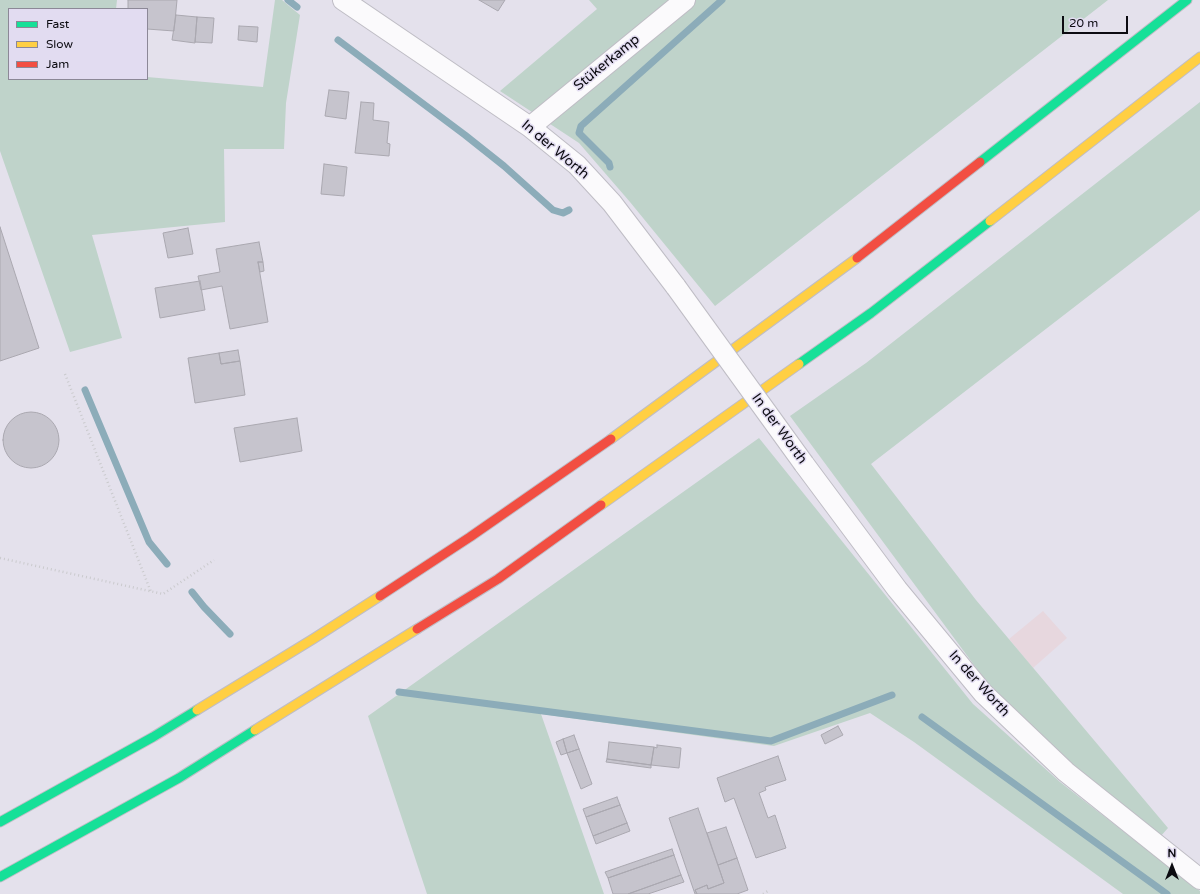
<!DOCTYPE html>
<html>
<head>
<meta charset="utf-8">
<style>
	body { margin:0 }
	#map { position:relative; width:1200px; height:894px; overflow:hidden; background:#e4e1ec; font-family:"Varela Round",sans-serif }
	canvas { display:block }
	.legend { position:absolute; left:8px; top:8px; width:140px; height:72px; box-sizing:border-box; background:#e2dcf1; border:1px solid #8c8897; margin:0; padding:5px 7px; list-style:none; font-size:12px; color:#0c0b11 }
	.legend li { display:flex; align-items:center; gap:8px; height:20px }
	.legend b { width:20px; border:1px solid #8c8897 }
	.north { position:absolute; left:1152px; top:846px; width:40px; height:40px; -webkit-text-stroke:3px #e2dcf1; paint-order:stroke; rotate:0deg; font-size:11px; font-weight:700; line-height:16px; text-align:center; color:#0c0b11 }
	.north::after { content:''; display:block; margin:auto; width:14px; height:18px; background:#0c0b11; clip-path:polygon(50% 0,100% 100%,50% 72%,0 100%) }
	.scale { position:absolute; left:1062px; top:16px; width:66px; height:18px; box-sizing:border-box; border:2px solid #0c0b11; border-top:0; padding-left:5px; font-size:12px; line-height:14px; white-space:nowrap; color:#0c0b11; -webkit-text-stroke:3px #e2dcf1; paint-order:stroke }
</style>
</head>
<body>
<div id="map">
<canvas width="1200" height="894"></canvas>
<ul class="legend">
<li><b style="height:5px;background:#16e098"></b>Fast</li>
<li><b style="height:5px;background:#ffcf43"></b>Slow</li>
<li><b style="height:5px;background:#f24e42"></b>Jam</li>
</ul>
<div class="north">N</div>
<div class="scale">20 m</div>
</div>
<script>
const g = document.querySelector('canvas').getContext('2d');
g.lineJoin = 'round';
function fill(path, color) { g.fillStyle = color; g.fill(path, 'evenodd'); }
const toPath = rows => new Path2D(rows.map(r => 'M' + r).join(''));
function trace(path, color, width, dash) { g.strokeStyle = color; g.lineWidth = width; g.lineCap = dash ? 'butt' : 'round'; g.setLineDash(dash || []); g.stroke(path); }
function drawText(font, color, halo, rows, align = 'center') {
  g.font = font + ' "Varela Round",sans-serif'; g.lineWidth = 3; g.setLineDash([]); g.textBaseline = 'middle'; g.strokeStyle = halo; g.fillStyle = color; for (const [text, x, y, turn = 0] of rows) {
    g.save(); g.translate(x, y); g.rotate((+turn || 0) * Math.PI / 180); g.textAlign = isNaN(turn) ? turn : align; if (halo) g.strokeText(text, 0, 0); g.fillText(text, 0, 0); g.restore();
  }
}
fill(toPath([
	[1043,611,1067,638,1033,668,1009,639]
]), '#e7d7de');
fill(toPath([
	[0,0,117,0,116,9,9,9,9,79,147,79,147,77,263,87,275,0,282,0,300,15,286,103,284,149,224,149,225,222,92,235,122,338,70,352,0,151],
	[589,0,1108,0,715,306,630,202,579,143,500,91,597,9],
	[1200,102,1200,210,871,464,976,600,1168,828,1160,837,1073,766,991,688,790,416,866,363],
	[759,438,973,704,1060,782,1200,891,1200,894,1123,894,914,742,870,713,774,746,541,714,604,894,427,894,368,716]
]), '#bfd3ca');
trace(toPath([
	[288,0,297,7],
	[338,40,465,135,504,166,553,210,563,213,569,210],
	[610,167,609,163,579,133,581,126,722,0],
	[85,390,149,542,167,564],
	[192,592,204,607,230,634],
	[399,692,771,741,892,695],
	[922,717,1167,894]
]), '#8cacb9', 7);
const building = toPath([
	[128,0,177,0,174,31,147,29,147,9,128,9,128,0],
	[479,0,505,0,498,11,479,0],
	[176,15,197,17,195,43,172,40,176,15],
	[197,17,214,18,212,43,195,42,197,17],
	[239,26,258,27,257,42,238,40,239,26],
	[329,90,349,92,346,119,325,116,329,90],
	[361,102,374,103,373,120,389,122,387,143,390,144,389,156,355,153,361,102],
	[324,164,347,167,344,196,321,194,324,164],
	[0,227,39,348,0,361,0,227],
	[188,228,193,254,168,258,163,233,188,228],
	[259,242,263,262,258,262,268,322,230,329,222,286,201,290,198,276,220,272,216,249,259,242],
	[258,262,263,262,264,271,260,272,258,262],
	[200,281,205,310,160,318,155,288,200,281],
	[238,350,240,361,221,364,219,353,238,350],
	[219,353,221,364,240,361,245,395,195,403,188,358,219,353],
	'3 440a28 28 0 1 1 56 0a28 28 0 1 1-56 0Z',
	[297,418,302,451,240,462,234,428,297,418],
	[838,726,843,735,825,744,821,735,838,726],
	[574,735,579,749,567,753,563,739,574,735],
	[563,739,567,753,561,755,556,742,563,739],
	[609,742,654,747,651,765,607,759,609,742],
	[657,745,681,748,679,768,651,765,654,747,657,748,657,745],
	[579,749,592,784,581,789,567,753,579,749],
	[778,756,786,780,765,787,766,790,759,793,768,818,775,815,786,848,756,858,734,798,725,802,717,778,778,756],
	[607,759,651,765,651,768,606,762,607,759],
	[617,797,620,805,586,817,583,809,617,797],
	[620,805,627,823,593,836,586,817,620,805],
	[698,808,724,883,708,889,707,885,695,890,697,894,695,894,669,818,698,808],
	[627,823,630,831,596,844,593,836,627,823],
	[726,827,737,858,718,865,707,833,726,827],
	[672,849,674,855,608,878,605,872,672,849],
	[674,855,681,875,628,894,613,894,608,878,674,855],
	[737,858,748,890,737,894,697,894,695,890,707,885,708,889,724,883,718,865,737,858],
	[681,875,684,882,648,894,628,894,681,875]
]);
fill(building, '#c6c4cd');
trace(building, '#aaa8b0', 1);
const street = toPath([
	[343,0,530,127,577,165,612,203,676,287],
	[530,127,685,0],
	[804,464,897,589,983,693,1066,772,1200,879]
]);
const fast = toPath([
	[980,162,1187,0],
	[799,364,871,313,990,221],
	[0,822,153,737,197,710],
	[0,877,179,778,255,730]
]);
const slow = toPath([
	[990,221,1200,57],
	[611,439,857,258],
	[601,505,799,364],
	[197,710,313,639,380,596],
	[255,730,417,629]
]);
const jam = toPath([
	[857,258,980,162],
	[380,596,470,537,611,439],
	[417,629,498,579,601,505]
]);
trace(street, '#bfbdc5', 22);
trace(fast, '#bfbdc5', 11);
trace(slow, '#bfbdc5', 11);
trace(jam, '#bfbdc5', 11);
trace(toPath([
	[65,374,151,592],
	[0,558,163,594,214,560],
	[763,894,768,891]
]), '#cacacd', 2.5, [1, 3]);
trace(street, '#fbfafc', 20);
trace(fast, '#16e098', 9);
trace(slow, '#ffcf43', 9);
trace(jam, '#f24e42', 9);
const streetBridge = toPath([
	[676,287,804,464]
]);
trace(streetBridge, '#bfbdc5', 22, []);
trace(streetBridge, '#fbfafc', 20);
drawText('14px', '#0c0b11', '#e2dcf1', [
	["Stükerkamp",607,63,-39],
	["In der Worth",555,150,40],
	["In der Worth",779,429,54],
	["In der Worth",979,684,48]
]);
</script>
</body>
</html>
